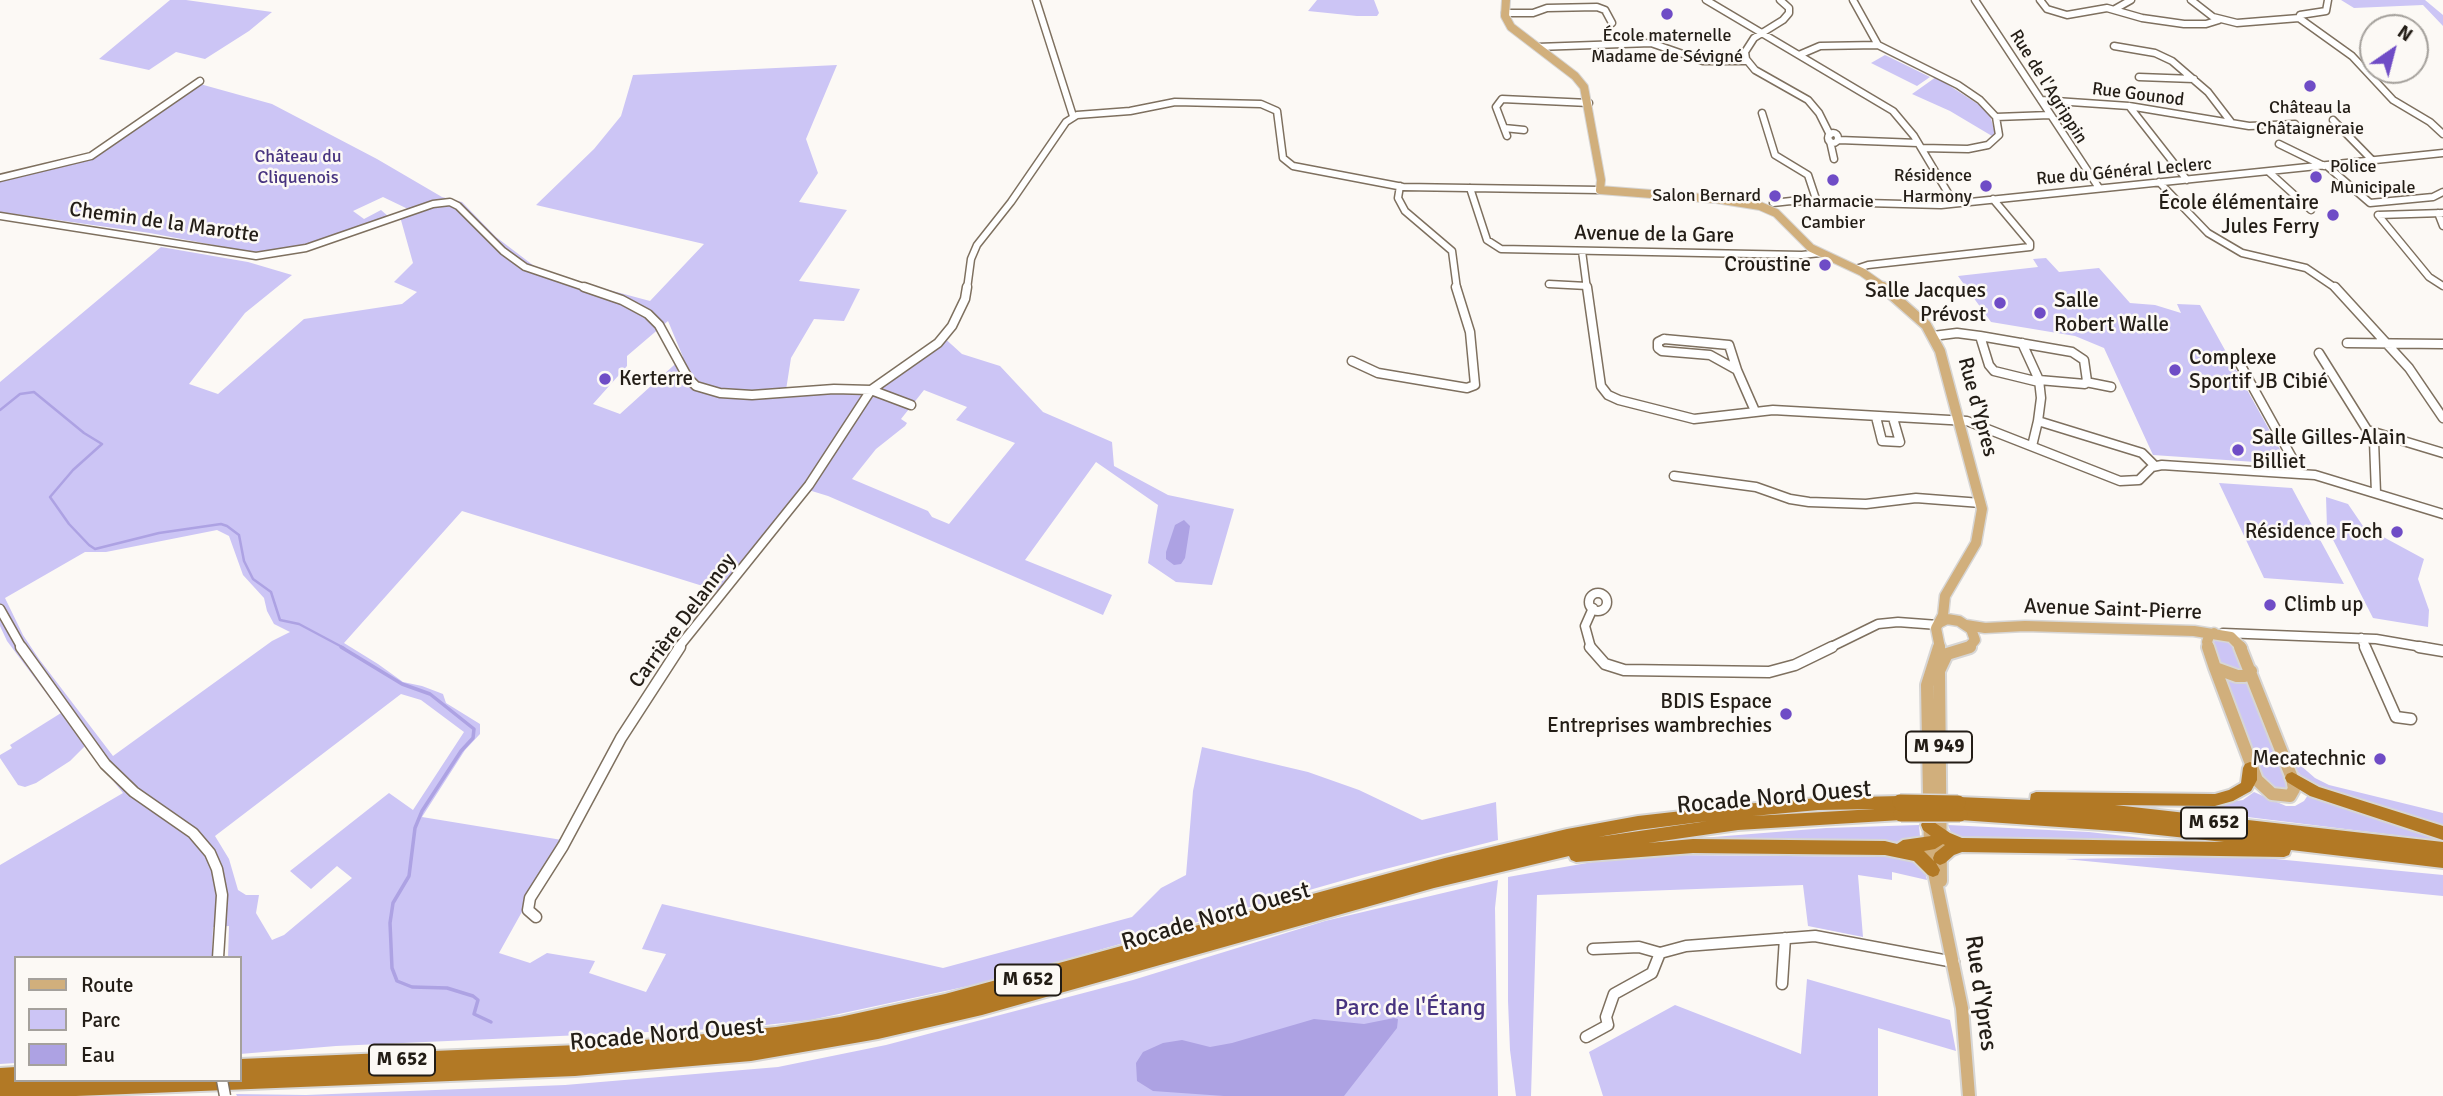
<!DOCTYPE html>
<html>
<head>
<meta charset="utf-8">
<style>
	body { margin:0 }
	#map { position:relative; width:2443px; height:1096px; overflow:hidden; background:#fcf9f5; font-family:Signika,sans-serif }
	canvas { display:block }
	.legend { position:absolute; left:14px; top:956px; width:228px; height:126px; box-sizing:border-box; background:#fcf9f5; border:2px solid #a5a19c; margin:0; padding:9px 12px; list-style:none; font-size:21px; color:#231d16 }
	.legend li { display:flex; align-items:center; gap:14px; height:35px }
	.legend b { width:35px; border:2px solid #a5a19c }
	.north { position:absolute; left:2359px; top:14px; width:70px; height:70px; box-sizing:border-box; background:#fcf9f5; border:2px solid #a5a19c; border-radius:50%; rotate:35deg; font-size:19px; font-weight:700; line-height:28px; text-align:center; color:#231d16 }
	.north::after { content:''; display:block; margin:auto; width:24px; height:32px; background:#6f4cc6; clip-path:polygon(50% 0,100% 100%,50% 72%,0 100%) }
</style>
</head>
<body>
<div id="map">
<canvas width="2443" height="1096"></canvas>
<ul class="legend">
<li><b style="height:9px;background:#d1af7c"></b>Route</li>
<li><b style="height:19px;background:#ccc5f5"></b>Parc</li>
<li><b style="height:19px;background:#ada2e3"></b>Eau</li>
</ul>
<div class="north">N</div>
</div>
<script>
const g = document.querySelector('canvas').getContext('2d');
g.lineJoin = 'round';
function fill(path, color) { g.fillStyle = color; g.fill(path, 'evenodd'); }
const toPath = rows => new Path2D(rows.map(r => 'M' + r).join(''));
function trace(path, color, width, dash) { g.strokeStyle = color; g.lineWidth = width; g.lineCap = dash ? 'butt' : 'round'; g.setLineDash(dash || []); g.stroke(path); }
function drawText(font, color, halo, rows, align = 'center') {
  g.font = font + ' Signika,sans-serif'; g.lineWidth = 5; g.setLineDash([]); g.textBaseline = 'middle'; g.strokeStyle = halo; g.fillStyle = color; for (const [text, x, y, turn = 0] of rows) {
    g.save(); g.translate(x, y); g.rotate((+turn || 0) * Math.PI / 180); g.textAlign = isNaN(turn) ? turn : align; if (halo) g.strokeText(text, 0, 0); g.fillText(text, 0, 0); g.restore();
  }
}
fill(toPath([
	[170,0,186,0,272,12,249,31,205,59,176,52,149,70,99,59],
	[1317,0,1374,0,1379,13,1377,16,1357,16,1308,11],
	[2341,0,2425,0,2443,15,2443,26,2423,5,2354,8],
	[1885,55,1930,77,1917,86,1871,63],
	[837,65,806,139,818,173,799,202,847,210,799,281,860,289,844,321,814,319,791,358,786,390,871,388,941,335,962,354,1000,366,1043,412,1112,442,1114,466,1168,495,1234,509,1212,585,1176,582,1148,563,1158,505,1096,462,1025,560,1112,595,1103,615,828,496,802,488,722,592,462,511,344,643,378,664,403,682,422,686,443,694,446,703,480,724,480,734,465,750,422,817,562,840,499,953,530,963,547,953,595,961,589,973,646,992,666,954,642,949,662,904,943,968,1132,917,1161,888,1186,875,1193,791,1202,747,1308,772,1359,790,1422,820,1496,802,1498,840,1362,875,987,982,811,1020,738,1028,336,1046,240,1054,240,958,228,958,229,926,213,927,212,958,16,958,16,1063,0,1064,0,865,123,793,85,746,70,761,36,783,25,787,18,785,0,758,0,755,12,748,10,745,61,713,7,641,0,626,0,382,161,247,248,262,292,275,245,313,189,384,218,394,304,319,402,304,417,292,394,282,413,263,399,213,408,209,383,197,353,211,364,219,381,210,389,217,304,246,261,254,150,233,0,212,0,179,90,158,200,84,272,104,377,159,442,197,462,202,496,237,542,272,650,301,704,244,536,205,594,149,621,116,633,75],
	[668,321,683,357,620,414,593,404,627,366,627,356],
	[924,390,967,407,956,420,1015,443,949,524,932,517,928,511,852,479,876,449,905,426,907,423,901,419],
	[217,530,229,536,243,575,264,598,267,611,274,624,290,632,272,641,113,756,39,659,23,635,5,598,85,552,106,552],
	[401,694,421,700,464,732,413,810,389,793,290,871,311,889,337,866,352,878,284,935,272,940,256,913,259,895,246,895,238,890,229,859,215,836],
	[1936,77,1984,108,1990,115,1995,133,1992,136,1950,111,1912,94],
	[2046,258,2059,272,2099,268,2130,303,2155,305,2181,313,2177,304,2200,305,2286,460,2269,459,2270,463,2153,455,2104,348,2075,336,1991,322,1958,276,2038,267,2033,259],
	[2219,483,2292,488,2344,584,2264,578],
	[2326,497,2348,504,2363,526,2424,559,2418,579,2429,610,2428,627,2373,618,2327,528],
	[2217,638,2233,642,2243,669,2241,671,2220,665,2212,644],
	[2223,675,2249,679,2288,782,2288,788,2284,792,2262,783],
	[2300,765,2315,778,2329,785,2443,813,2443,827,2325,790,2305,780,2296,770,2296,767],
	[2254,792,2286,806,2295,806,2304,801,2308,795,2443,841,2182,809,2243,800],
	[1919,825,1920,836,1917,839,1899,842,1701,838,1826,828],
	[1948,825,2089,832,2186,843,1967,840,1952,835],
	[1665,855,1905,857,1914,861,1925,871,1927,880,1892,872,1892,880,1858,875,1863,937,1808,926,1803,885,1537,895,1531,1096,1516,1096,1510,1050,1508,1001,1508,877,1615,858],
	[2244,856,2443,875,2443,896,2065,859],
	[1498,880,1495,908,1498,1096,237,1096,236,1094,306,1095,565,1085,778,1067,886,1045,1133,980,1325,921],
	[1807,979,1950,1020,1956,1051,1878,1028,1878,1096,1603,1096,1589,1052,1675,1005,1801,1054]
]), '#ccc5f5');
fill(toPath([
	[1184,520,1190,526,1185,558,1181,564,1174,565,1166,559,1166,552,1175,525],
	[1394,1018,1398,1019,1397,1028,1344,1096,1224,1096,1153,1091,1137,1081,1136,1063,1143,1052,1163,1043,1182,1040,1210,1047,1232,1043,1314,1019,1364,1024]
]), '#ada2e3');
trace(toPath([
	[0,410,20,394,34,392,84,433,102,444,73,470,50,497,69,524,89,545,95,549,159,533,221,524,227,526,239,535,244,561,253,579,271,592,280,620,299,624,344,648]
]), '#ada2e3', 2.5);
trace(toPath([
	[341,647,402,684,430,694,474,729,473,738,461,751,422,811,415,828,409,876,393,903,390,923,392,968,397,981,412,987,447,988,473,996,478,1000,474,1014,491,1022]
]), '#ada2e3', 3.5);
const minorFar2 = toPath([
	[1036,0,1073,116],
	[1706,0,1893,111,1914,136,1954,203],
	[1780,0,1789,8,1789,13,1783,20,1754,38,1745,52,1746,59,1755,70,1808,100,1819,113,1830,135],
	[1853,0,1878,45,1958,85,1980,100,1996,117,2050,115],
	[1975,0,2099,188],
	[2040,0,2047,9,2067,15,2107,8,2142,18,2184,24,2206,24,2219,20],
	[2191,0,2213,17,2237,23,2299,18,2300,15,2326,11,2328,0],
	[2115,9,2131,0],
	[1505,13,1533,13,1547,8,1597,7,1605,10,1612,23],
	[2299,18,2352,56,2393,100,2430,122,2443,134],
	[2114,46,2155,53,2172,61,2208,92,2231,122],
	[1537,47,1651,43,1703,61,1746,61],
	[1799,55,1820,46,1878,45],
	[2139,77,2194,79],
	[2041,100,2129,106,2249,126,2295,124],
	[2129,106,2187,180],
	[1762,113,1775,155,1808,175,1817,202],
	[2333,120,2373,161],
	[1504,128,1524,130],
	'1828 138a5 5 0 1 1 10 0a5 5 0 1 1-10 0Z',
	[1507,136,1496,107,1502,99,1589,103],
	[1839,140,1918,143],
	[1830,141,1834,159],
	[2279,144,2324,166],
	[1922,148,1968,149,1988,145,1999,135,1996,117],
	[2327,166,2370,203,2433,197,2443,192],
	[2269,172,2311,210],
	[0,178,91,156,200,81],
	[2159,182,2208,233,2242,253,2306,268,2337,289],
	[1400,186,1398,198,1405,211,1452,251,1457,289],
	[1470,188,1487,240,1501,249,1802,255,1820,253],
	[1773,203,1791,201,1941,205,2443,153],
	[2438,213,2443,226],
	[2378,215,2429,277,2443,286],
	[2378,215,2443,213],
	[0,216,256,256,306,248,433,204,450,202,458,206,503,251,525,267,590,289],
	[1582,251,1587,289],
	[1856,269,1868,265,2030,247,2030,243,1993,199],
	[1549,284,1587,286],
	[967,289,971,259,977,245,1011,202,1066,122,1077,115,1130,111,1175,102,1261,104,1277,111,1283,158,1293,166,1403,187,1600,190]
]);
const minorFar1 = toPath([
	[584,287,622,300,648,314,659,325,688,378,696,386,720,393,752,395,834,389,871,390,938,343,952,326,965,299,967,287],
	[1587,287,1601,386,1608,395,1619,400,1694,419,1773,410,1967,421,2120,481,2139,480,2152,467,2162,465,2315,475,2443,514],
	[2335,287,2409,368,2443,418],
	[1933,336,1957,333,1980,336,1989,365,1994,371,2039,382],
	[1980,336,2072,352,2084,360,2087,381,2085,384,2039,380],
	[1664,339,1729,345,1737,370,1710,355,1662,351,1658,348,1658,342,1664,339],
	[2022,343,2039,380,2041,398,2038,421],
	[2347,343,2443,344],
	[2319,353,2374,441,2376,493],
	[1352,361,1378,373,1467,388,1475,385,1470,332,1456,287],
	[2240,364,2301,474],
	[1737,370,1755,411],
	[2086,382,2111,387],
	[1876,417,1882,441,1900,442,1893,418],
	[2367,430,2443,453],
	[2032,446,2038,421,2142,453,2155,466],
	[1674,476,1756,487,1790,499,1809,502,1866,504,1916,498,1981,503],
	'1589 602a9 9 0 1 1 18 0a9 9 0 1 1-18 0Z',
	[0,609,22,648],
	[2223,633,2376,639,2428,648],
	[2361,638,2366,648],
	[678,648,809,485,871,390,911,405],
	[1591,648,1585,626,1593,608],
	[1829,648,1878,624,1898,622,1938,625]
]);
const minor = toPath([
	[21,647,105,764,134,792,193,833,210,853,217,869,222,895,218,958],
	[1590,647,1605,664,1624,670,1769,672,1795,665,1832,647],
	[2365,647,2396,717,2411,719],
	[2419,647,2443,651],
	[536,917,528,910,530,898,563,846,621,738,680,647],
	[1593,949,1639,947,1660,953],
	[1782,984,1785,938],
	[1586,1037,1608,1025,1606,1017,1614,994,1652,973,1660,953,1686,946,1815,936,1954,962]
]);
const majorFar2 = toPath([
	[1506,0,1505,16,1511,27,1575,76,1584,87,1601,180,1600,190,1715,199],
	[1710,198,1760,206,1776,213,1811,248,1862,272,1886,289]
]);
const majorFar1 = toPath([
	[1883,287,1926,325,1940,351,1982,509,1976,543,1945,596,1943,615,1936,628,1940,648],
	[1939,623,1947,619,1959,621,1971,629,1975,640,1968,648],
	[1966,625,1985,628,2025,626,2194,631,2231,637,2242,648],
	[2209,648,2207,642,2209,636,2214,633]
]);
const major = toPath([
	[1939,647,1927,685,1930,853,1962,1008,1969,1096],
	[2208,647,2215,668,2237,676,2245,676,2251,671],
	[2215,668,2257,780,2272,794,2290,796,2294,789,2292,778,2240,647],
	[1941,881,1939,671,1947,654,1970,647]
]);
const highway = toPath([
	[2250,762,2255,764,2257,768,2257,780,2251,791,2233,801,2215,806,2115,805,2443,842,2443,868,2291,850,2289,855,2284,857,1962,852,1954,855,1945,863,1940,865,1936,863,1940,870,1938,875,1933,877,1928,875,1914,861,1885,855,1693,853,1576,862,1571,860,1569,856,1434,888,982,1015,878,1039,751,1061,575,1076,76,1096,0,1096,0,1068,16,1067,16,1080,22,1080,18,1082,240,1080,240,1059,603,1044,776,1027,840,1017,945,994,1445,858,1567,829,1638,816,1744,804,1818,798,1900,796,1905,797,1907,802,1905,807,1902,808,1906,809,1908,814,1906,819,1901,820,1738,830,1648,843,1693,839,1885,841,1897,844,1903,840,1931,836,1923,830,1921,825,1923,820,1928,818,1950,833,1962,838,2224,842,2130,832,1960,820,1955,819,1953,814,1957,809,1953,808,1951,803,1953,798,1958,797,2030,800,2031,794,2036,792,2215,794,2229,790,2241,783,2243,768,2245,764,2250,762],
	[1875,809,1753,816,1818,810,1875,809],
	[1708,821,1598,837,1638,830,1708,821],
	[1943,844,1945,845,1935,853,1933,858,1934,861,1924,851,1935,849,1943,844],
	[2292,772,2319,787,2443,826,2443,840,2310,796,2287,782,2285,778,2287,774,2292,772]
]);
trace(minorFar2, '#7e705f', 9);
trace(minorFar1, '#7e705f', 11);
trace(minor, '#7e705f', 13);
trace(majorFar2, '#d7d6d5', 10);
trace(majorFar1, '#d7d6d5', 13);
trace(major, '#d7d6d5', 16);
trace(highway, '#d7d6d5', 4);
trace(minorFar2, '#fff', 6);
trace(minorFar1, '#fff', 8);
trace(minor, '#fff', 10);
trace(majorFar2, '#d1af7c', 8);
trace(majorFar1, '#d1af7c', 10);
trace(major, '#d1af7c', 12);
fill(highway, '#b27925');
const minorBridge = toPath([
	[222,1080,225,1096]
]);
const highwayBridge = toPath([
	[1900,802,1958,803],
	[1901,814,1960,814]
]);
trace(minorBridge, '#7e705f', 13, []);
trace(highwayBridge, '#d7d6d5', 18, []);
trace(minorBridge, '#fff', 10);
trace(highwayBridge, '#b27925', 15);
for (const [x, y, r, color] of [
	[1667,14,7,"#6f4cc6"],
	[2310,86,7,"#6f4cc6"],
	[2316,177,7,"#6f4cc6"],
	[1833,180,7,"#6f4cc6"],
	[1986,186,7,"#6f4cc6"],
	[1775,196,7,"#6f4cc6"],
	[2333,215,7,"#6f4cc6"],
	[1825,265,7,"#6f4cc6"],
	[2000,303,7,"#6f4cc6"],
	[2040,313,7,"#6f4cc6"],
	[2175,370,7,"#6f4cc6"],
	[605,379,7,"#6f4cc6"],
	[2238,450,7,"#6f4cc6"],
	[2397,532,7,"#6f4cc6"],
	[2270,605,7,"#6f4cc6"],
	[1786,714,7,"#6f4cc6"],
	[2380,759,7,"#6f4cc6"]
]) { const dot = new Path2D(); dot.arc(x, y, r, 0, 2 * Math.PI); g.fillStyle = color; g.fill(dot); trace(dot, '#fcf9f5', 2.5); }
drawText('18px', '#231d16', '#fcf9f5', [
	["École maternelle",1667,36],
	["Madame de Sévigné",1667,57],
	["Château la",2310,108],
	["Châtaigneraie",2310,129],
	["Police",2330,167,"left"],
	["Municipale",2330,188,"left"],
	["Résidence",1972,176,"right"],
	["Harmony",1972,197,"right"],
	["Salon Bernard",1761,196,"right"],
	["Pharmacie",1833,202],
	["Cambier",1833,223]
]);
drawText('18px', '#231d16', '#fcf9f5', [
	["Rue de l'Agrippin",2048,87,58],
	["Rue Gounod",2138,95,7],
	["Rue du Général Leclerc",2124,172,-5]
]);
drawText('18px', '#483480', '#fcf9f5', [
	["Château du",298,157],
	["Cliquenois",298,178]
]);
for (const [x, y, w] of [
	[1939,747,66],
	[2214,823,66],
	[1028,980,66],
	[402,1060,66]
]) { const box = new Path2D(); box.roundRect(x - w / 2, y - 15.5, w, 31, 5); g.fillStyle = '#fcf9f5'; g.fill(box); trace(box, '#231d16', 2); }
drawText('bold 19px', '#231d16', null, [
	["M 949",1939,747],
	["M 652",2214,823],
	["M 652",1028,980],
	["M 652",402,1060]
]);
drawText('21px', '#231d16', '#fcf9f5', [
	["École élémentaire",2319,203],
	["Jules Ferry",2319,227],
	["Croustine",1811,265],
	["Salle Jacques",1986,291],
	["Prévost",1986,315],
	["Salle",2054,301,"left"],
	["Robert Walle",2054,325,"left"],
	["Complexe",2189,358,"left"],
	["Sportif JB Cibié",2189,382,"left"],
	["Kerterre",619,379,"left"],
	["Salle Gilles-Alain",2252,438,"left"],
	["Billiet",2252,462,"left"],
	["Résidence Foch",2383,532],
	["Climb up",2284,605,"left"],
	["BDIS Espace",1772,702],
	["Entreprises wambrechies",1772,726],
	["Mecatechnic",2366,759]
], 'right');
drawText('21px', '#231d16', '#fcf9f5', [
	["Chemin de la Marotte",164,223,8],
	["Avenue de la Gare",1654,235,1],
	["Rue d'Ypres",1977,407,75],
	["Avenue Saint-Pierre",2113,610,2],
	["Carrière Delannoy",683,621,-53]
]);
drawText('24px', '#231d16', '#fcf9f5', [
	["Rocade Nord Ouest",1774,798,-5],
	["Rocade Nord Ouest",1216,917,-16],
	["Rue d'Ypres",1980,993,82],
	["Rocade Nord Ouest",667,1035,-5]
]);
drawText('24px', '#483480', '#fcf9f5', [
	["Parc de l'Étang",1410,1009]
]);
</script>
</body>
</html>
